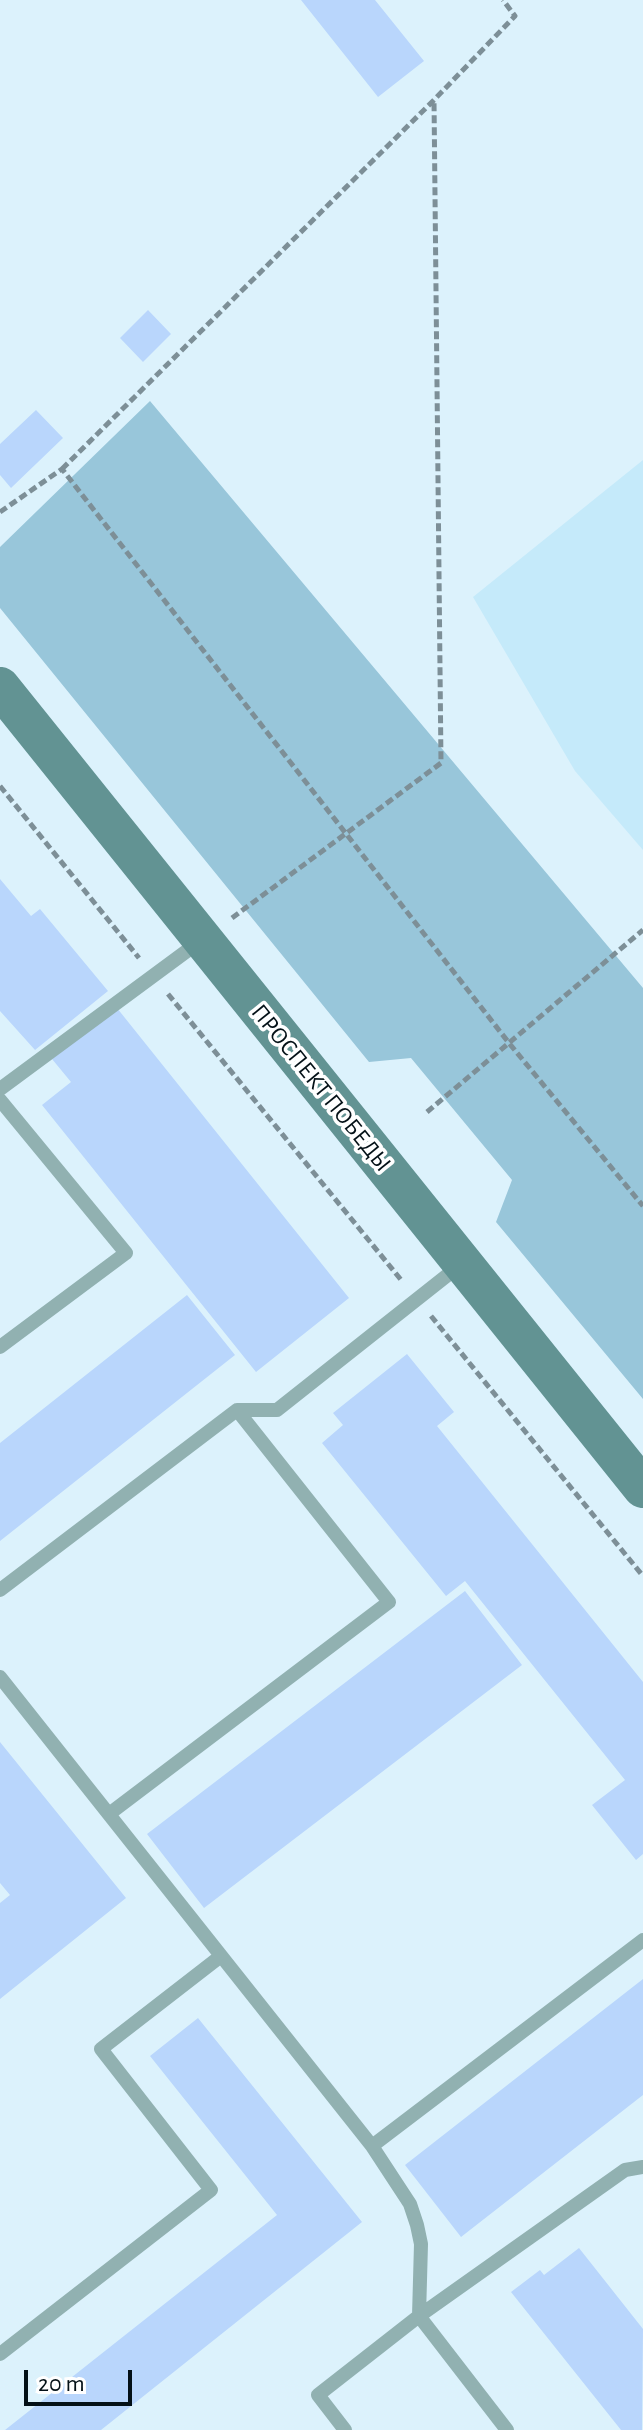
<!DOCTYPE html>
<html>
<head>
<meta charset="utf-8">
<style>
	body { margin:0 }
	#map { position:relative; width:643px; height:2430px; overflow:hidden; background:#dcf2fc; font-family:"Alegreya Sans",sans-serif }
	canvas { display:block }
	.scale { position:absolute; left:24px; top:2370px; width:108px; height:36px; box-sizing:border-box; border:4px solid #041117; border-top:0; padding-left:10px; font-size:24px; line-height:28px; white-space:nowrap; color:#041117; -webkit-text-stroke:6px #fff; paint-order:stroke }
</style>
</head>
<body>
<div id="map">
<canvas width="643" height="2430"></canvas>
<div class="scale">20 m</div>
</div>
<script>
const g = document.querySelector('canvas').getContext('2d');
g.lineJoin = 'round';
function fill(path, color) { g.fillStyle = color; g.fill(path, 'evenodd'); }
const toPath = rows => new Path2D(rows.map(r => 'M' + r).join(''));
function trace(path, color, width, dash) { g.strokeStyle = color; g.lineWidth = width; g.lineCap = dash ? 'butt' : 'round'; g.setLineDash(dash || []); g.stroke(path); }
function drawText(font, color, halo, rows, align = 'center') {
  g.font = font + ' "Alegreya Sans",sans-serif'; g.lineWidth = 7; g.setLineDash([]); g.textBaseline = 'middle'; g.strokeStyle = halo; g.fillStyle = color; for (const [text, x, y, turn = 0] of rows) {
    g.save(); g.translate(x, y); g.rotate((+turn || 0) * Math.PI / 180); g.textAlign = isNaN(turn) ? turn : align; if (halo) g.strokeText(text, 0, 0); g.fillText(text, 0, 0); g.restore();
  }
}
fill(toPath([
	[643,460,643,850,575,771,473,597]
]), '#c5eafa');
fill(toPath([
	[150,401,643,988,643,1399,496,1222,512,1180,411,1058,369,1062,0,608,0,547]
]), '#98c6da');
fill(toPath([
	[301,0,375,0,424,61,378,97],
	[148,310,171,334,143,362,120,338],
	[36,410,63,438,11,488,0,475,0,444],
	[0,879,31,916,40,909,108,991,35,1050,0,1011],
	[117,1008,349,1298,256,1372,42,1105,71,1082,52,1059],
	[187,1295,235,1355,0,1541,0,1443],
	[407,1354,454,1412,437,1426,643,1682,643,1854,636,1860,592,1805,625,1780,465,1581,446,1596,322,1443,343,1425,333,1413],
	[465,1591,522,1665,204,1908,147,1834],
	[0,1742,126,1898,0,1999,0,1903,10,1895,0,1883],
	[643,1979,643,2095,461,2237,405,2165],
	[198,2018,362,2222,101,2430,5,2430,277,2215,150,2056],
	[579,2248,643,2329,642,2430,621,2430,511,2292,540,2270,544,2275]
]), '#b9d6fc');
trace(toPath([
	[62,469,434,100,515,16,503,0],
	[0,512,62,469,509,1043,643,1206],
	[0,786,139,958],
	[232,918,441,763,434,100],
	[168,994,402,1281],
	[427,1112,643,930],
	[431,1316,643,1576]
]), '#7d8f97', 5, [8, 4]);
trace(toPath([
	[0,1089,199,942],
	[0,1100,126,1253,0,1347],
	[0,1590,237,1410,277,1410,459,1266],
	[0,1677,372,2146,410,2204,417,2225,421,2244,419,2316,507,2430],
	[109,1814,389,1602,237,1410],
	[372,2146,643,1940],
	[0,2354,211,2190,101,2049,221,1956],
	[345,2430,318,2395,419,2316,625,2170,643,2167]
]), '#91b1b1', 14);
trace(toPath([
	[0,687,643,1488]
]), '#629393', 40);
drawText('24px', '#041117', '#fff', [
	["ПРОСПЕКТ ПОБЕДЫ",321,1088,51]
]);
</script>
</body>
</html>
